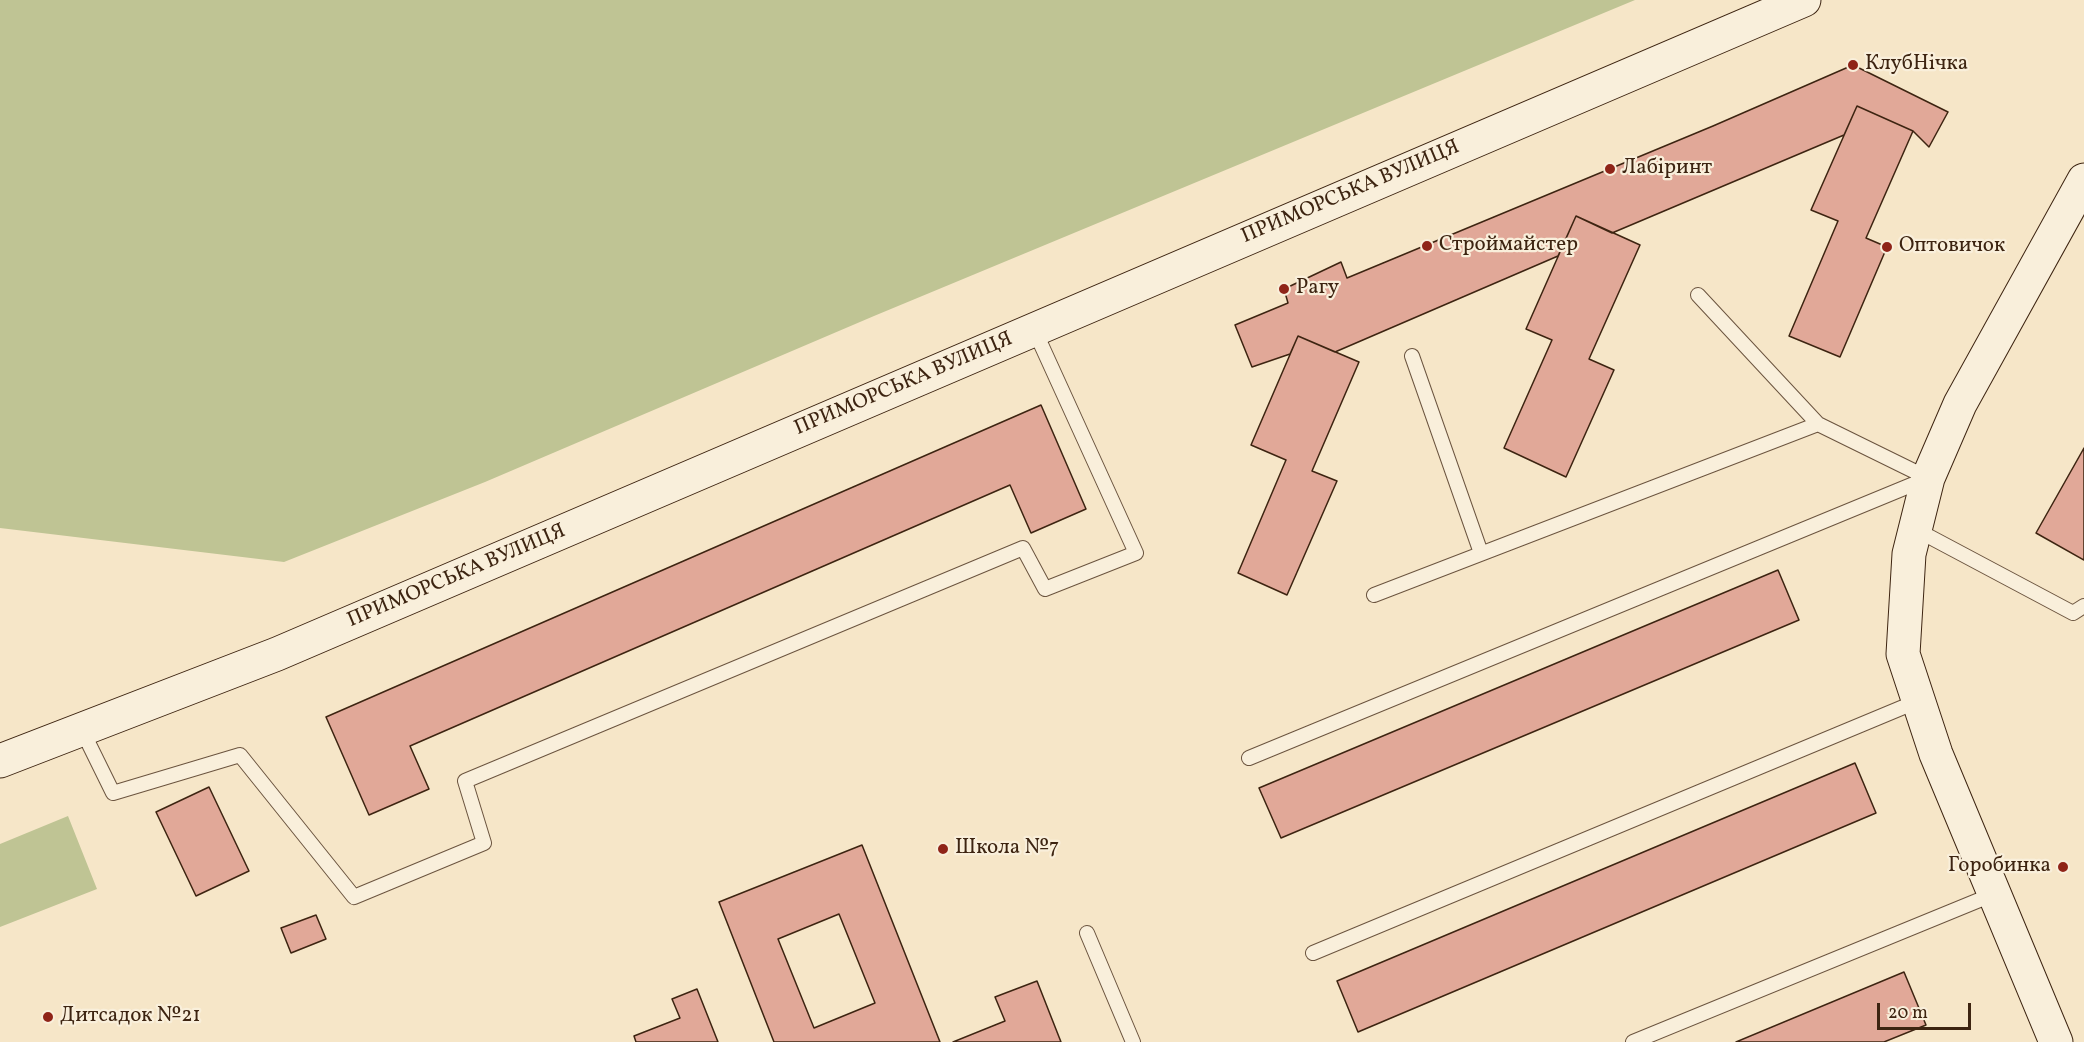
<!DOCTYPE html>
<html>
<head>
<meta charset="utf-8">
<style>
	body { margin:0 }
	#map { position:relative; width:2084px; height:1042px; overflow:hidden; background:#f6e6c8; font-family:Vollkorn,serif }
	canvas { display:block }
	.scale { position:absolute; left:1877px; top:1003px; width:94px; height:27px; box-sizing:border-box; border:3px solid #3d2411; border-top:0; padding-left:8px; font-size:18px; line-height:21px; white-space:nowrap; color:#3d2411; -webkit-text-stroke:4px #f9efdb; paint-order:stroke }
</style>
</head>
<body>
<div id="map">
<canvas width="2084" height="1042"></canvas>
<div class="scale">20 m</div>
</div>
<script>
const g = document.querySelector('canvas').getContext('2d');
g.lineJoin = 'round';
function fill(path, color) { g.fillStyle = color; g.fill(path, 'evenodd'); }
const toPath = rows => new Path2D(rows.map(r => 'M' + r).join(''));
function trace(path, color, width, dash) { g.strokeStyle = color; g.lineWidth = width; g.lineCap = dash ? 'butt' : 'round'; g.setLineDash(dash || []); g.stroke(path); }
function drawText(font, color, halo, rows, align = 'center') {
  g.font = font + ' Vollkorn,serif'; g.lineWidth = 4.5; g.setLineDash([]); g.textBaseline = 'middle'; g.strokeStyle = halo; g.fillStyle = color; for (const [text, x, y, turn = 0] of rows) {
    g.save(); g.translate(x, y); g.rotate((+turn || 0) * Math.PI / 180); g.textAlign = isNaN(turn) ? turn : align; if (halo) g.strokeText(text, 0, 0); g.fillText(text, 0, 0); g.restore();
  }
}
fill(toPath([
	[0,0,1635,0,874,316,485,482,284,562,0,528],
	[68,816,97,889,0,927,0,844]
]), '#bfc494');
const building = toPath([
	[1853,65,1948,112,1929,147,1913,131,1857,106,1844,135,1612,233,1576,216,1558,256,1335,352,1298,336,1290,354,1252,367,1235,325,1288,303,1284,289,1341,262,1347,278,1713,126,1853,65],
	[1857,106,1913,131,1866,238,1887,247,1840,357,1789,336,1838,221,1811,210,1857,106],
	[1576,216,1640,245,1589,359,1614,370,1566,477,1504,448,1552,340,1526,329,1576,216],
	[1298,336,1359,362,1312,471,1337,481,1287,595,1238,573,1286,460,1251,445,1298,336],
	[1041,405,1086,509,1031,533,1010,485,410,746,429,789,369,815,326,717,1041,405],
	[2084,448,2084,560,2036,533,2084,448],
	[1778,570,1799,620,1281,838,1259,788,1778,570],
	[1855,763,1876,813,1358,1032,1337,981,1855,763],
	[209,787,249,871,196,896,156,812,209,787],
	[862,845,940,1042,774,1042,719,902,862,845],
	[839,914,875,1003,814,1028,778,939,839,914],
	[316,915,326,939,291,953,281,928,316,915],
	[1904,972,1926,1025,1884,1042,1736,1042,1904,972],
	[1037,981,1061,1042,953,1042,1005,1021,995,997,1037,981],
	[697,989,718,1042,636,1042,634,1036,680,1018,672,999,697,989]
]);
fill(building, '#e1a898');
trace(building, '#3d2411', 1.5);
const lane = toPath([
	[1698,295,1818,424],
	[1412,356,1481,553],
	[1915,529,2073,613,2084,606],
	[1374,595,1818,424,1928,478],
	[82,730,113,793,240,755,354,897,484,843,465,781,1023,548,1045,589,1136,553,1034,329],
	[1249,758,1926,479],
	[1087,933,1133,1042],
	[1313,953,1918,701],
	[1633,1042,1994,894]
]);
const secondary = toPath([
	[0,761,277,654,1804,0],
	[2056,1042,1936,754,1903,654,1909,554,1928,478,1960,404,2084,180]
]);
trace(lane, '#6b543f', 16);
trace(secondary, '#3d2411', 35);
trace(lane, '#f9efdb', 14);
trace(secondary, '#f9efdb', 33);
for (const [x, y, r, color] of [
	[1853,65,6,"#8f2418"],
	[1610,169,6,"#8f2418"],
	[1427,246,6,"#8f2418"],
	[1887,247,6,"#8f2418"],
	[1284,289,6,"#8f2418"],
	[943,849,6,"#8f2418"],
	[2063,867,6,"#8f2418"],
	[48,1017,6,"#8f2418"]
]) { const dot = new Path2D(); dot.arc(x, y, r, 0, 2 * Math.PI); g.fillStyle = color; g.fill(dot); trace(dot, '#f9efdb', 2); }
drawText('21px', '#3d2411', '#f9efdb', [
	["КлубНічка",1865,65],
	["Лабіринт",1622,169],
	["Строймайстер",1439,246],
	["Оптовичок",1899,247],
	["Рагу",1296,289],
	["Школа №7",955,849],
	["Горобинка",2051,867,"right"],
	["Дитсадок №21",60,1017]
], 'left');
drawText('21px', '#3d2411', '#f9efdb', [
	["ПРИМОРСЬКА ВУЛИЦЯ",1351,193,-23],
	["ПРИМОРСЬКА ВУЛИЦЯ",904,385,-23],
	["ПРИМОРСЬКА ВУЛИЦЯ",457,577,-23]
]);
</script>
</body>
</html>
